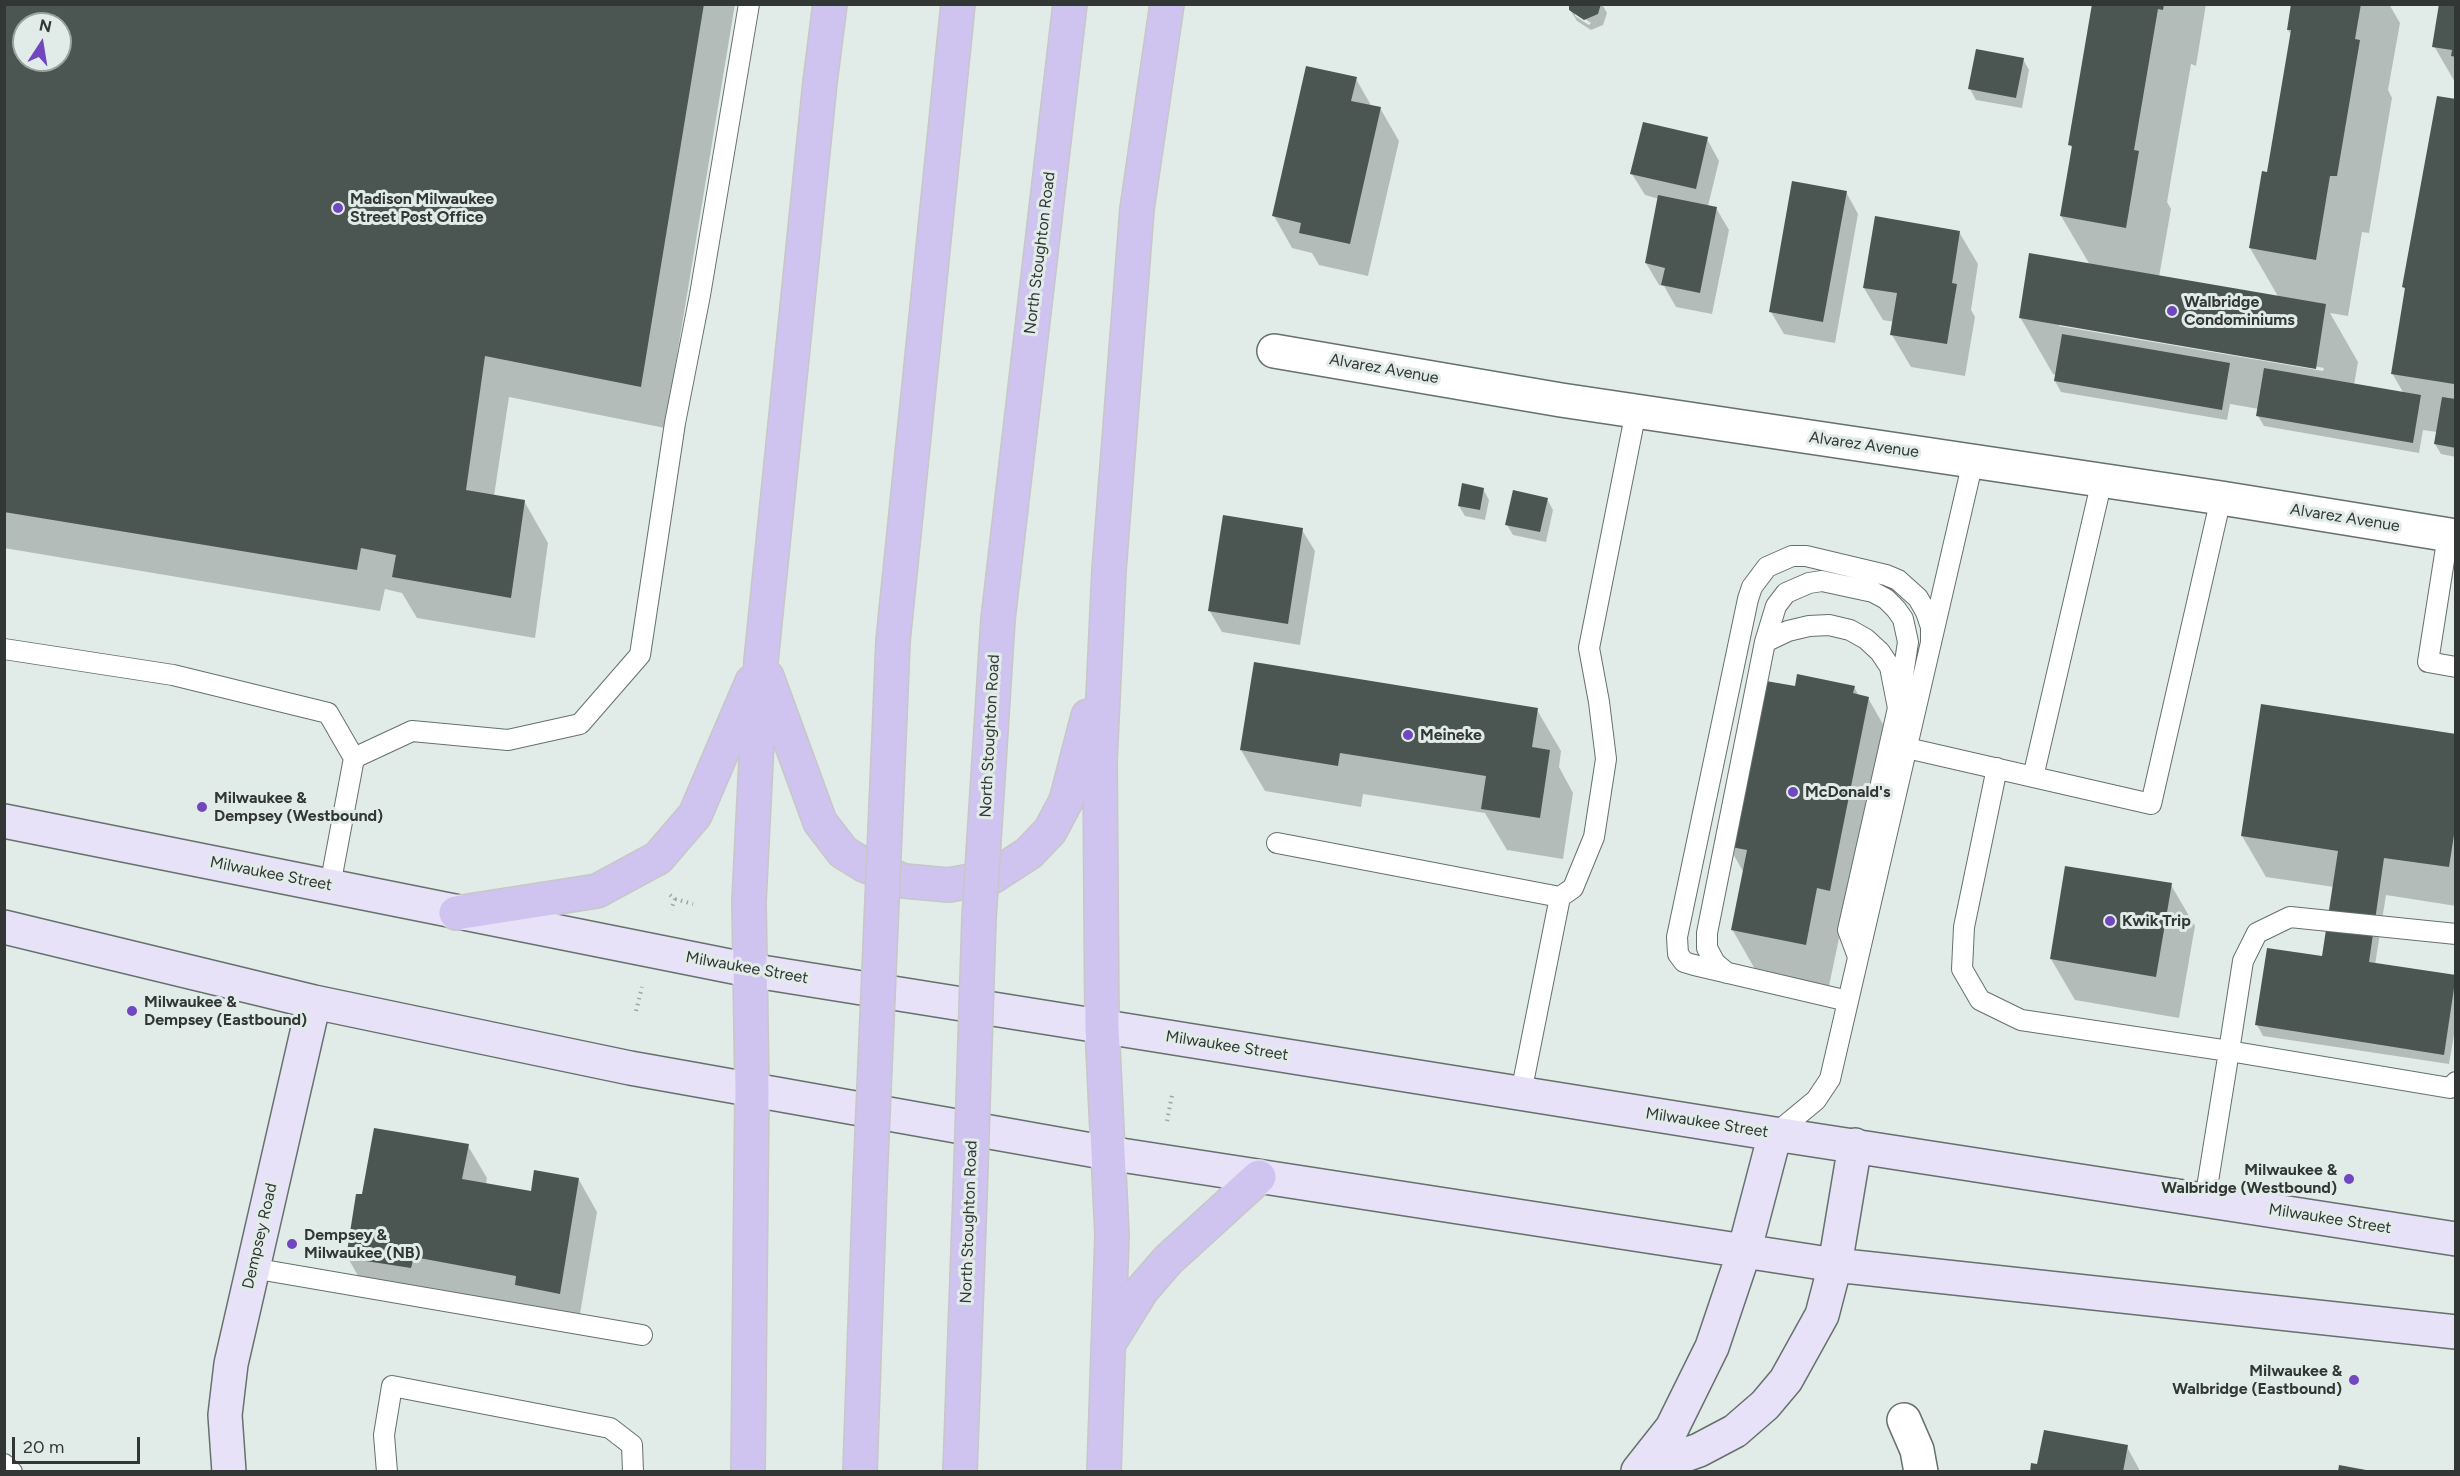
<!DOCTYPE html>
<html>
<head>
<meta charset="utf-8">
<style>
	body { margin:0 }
	#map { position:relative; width:2460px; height:1476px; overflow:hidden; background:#e1ece8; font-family:Figtree,sans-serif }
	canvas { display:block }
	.frame { position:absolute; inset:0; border:6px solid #323635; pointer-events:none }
	.north { position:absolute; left:12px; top:12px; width:60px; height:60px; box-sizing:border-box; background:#e1ece8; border:2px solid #9ba3a0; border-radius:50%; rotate:12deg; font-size:16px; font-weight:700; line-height:24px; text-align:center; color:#323635 }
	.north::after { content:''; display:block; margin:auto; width:21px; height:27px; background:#7047bf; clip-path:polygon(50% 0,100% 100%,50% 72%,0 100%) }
	.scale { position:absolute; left:12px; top:1437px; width:128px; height:27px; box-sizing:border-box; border:3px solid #323635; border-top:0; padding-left:8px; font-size:18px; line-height:21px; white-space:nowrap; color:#323635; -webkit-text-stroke:4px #e1ece8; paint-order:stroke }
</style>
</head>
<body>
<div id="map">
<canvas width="2460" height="1476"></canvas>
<div class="frame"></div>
<div class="north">N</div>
<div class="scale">20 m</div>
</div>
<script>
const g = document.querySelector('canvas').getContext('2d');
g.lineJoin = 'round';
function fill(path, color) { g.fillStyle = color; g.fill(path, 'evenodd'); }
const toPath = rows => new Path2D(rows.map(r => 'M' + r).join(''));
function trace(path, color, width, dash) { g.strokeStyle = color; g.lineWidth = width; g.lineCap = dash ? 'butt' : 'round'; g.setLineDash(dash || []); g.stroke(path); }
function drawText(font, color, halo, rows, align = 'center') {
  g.font = font + ' Figtree,sans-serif'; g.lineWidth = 6; g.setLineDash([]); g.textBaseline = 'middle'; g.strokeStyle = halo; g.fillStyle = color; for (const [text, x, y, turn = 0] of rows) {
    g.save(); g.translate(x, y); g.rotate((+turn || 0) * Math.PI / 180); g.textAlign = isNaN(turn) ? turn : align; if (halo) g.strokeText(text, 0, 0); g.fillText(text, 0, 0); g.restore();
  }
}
fill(toPath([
	[4,4,735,4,665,428,509,397,494,496,524,501,548,543,535,638,417,618,402,593,385,589,380,611,4,548],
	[24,24,60,24,60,60,24,60],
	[1571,4,1602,4,1607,13,1603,25,1591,30,1577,21,1570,10],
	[1575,12,1591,23,1589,25,1575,16],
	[2094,4,2206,4,2196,66,2191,64,2167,202,2171,209,2159,277,2279,298,2250,248,2268,174,2292,36,2288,30,2293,4,2389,4,2400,23,2388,90,2392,98,2369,233,2362,232,2348,316,2330,313,2358,362,2354,385,2404,394,2392,373,2406,292,2404,287,2456,101,2456,457,2441,454,2435,444,2437,432,2423,430,2419,453,2264,426,2258,416,2259,409,2230,404,2227,420,2061,392,2055,381,2056,375,2053,374,2020,317,2090,265,2061,216,2073,150,2070,144],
	[2059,323,2324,368,2323,371,2059,326],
	[2456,4,2456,84,2434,46],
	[2023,59,2029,70,2022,108,1976,100,1970,89],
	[1356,79,1372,107,1380,108,1399,141,1368,276,1319,265,1312,253,1292,248,1274,216],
	[1707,139,1719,161,1708,206,1716,208,1729,230,1712,314,1676,307,1664,286,1659,285,1646,263,1659,199,1645,195,1632,174],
	[1846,192,1858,214,1835,343,1784,334,1771,312],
	[1959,232,1978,264,1971,310,1975,317,1965,376,1911,367,1892,335,1894,322,1883,320,1864,288],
	[1483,489,1489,500,1485,520,1465,516,1459,506],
	[1547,499,1553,510,1546,542,1513,535,1507,525],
	[1302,530,1315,551,1300,645,1222,632,1209,610],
	[1854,687,1859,696,1868,698,1892,740,1841,929,1829,986,1756,971,1732,929,1744,873,1728,845,1796,688],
	[1537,710,1561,751,1559,767,1573,793,1563,859,1507,850,1485,813,1363,794,1361,807,1265,791,1241,750],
	[2456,736,2456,906,2386,895,2375,965,2456,978,2456,1023,2449,1064,2263,1036,2257,1025,2324,957,2334,887,2266,877,2242,836],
	[2171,885,2195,926,2179,1018,2075,1000,2051,959],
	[468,1146,487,1178,486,1185,532,1193,579,1180,597,1212,578,1326,529,1307,432,1288,429,1299,366,1290,348,1258,363,1196],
	[2127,1447,2139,1469,2139,1472,2031,1472]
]), '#0003');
fill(toPath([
	[4,4,704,4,641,387,485,356,466,490,525,500,511,598,392,577,396,555,361,548,357,570,4,512],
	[24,24,60,24,60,60,24,60],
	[1569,4,1601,4,1598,14,1584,20,1569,10],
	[2092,4,2164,4,2163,10,2158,9,2134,150,2139,151,2126,228,2060,216,2072,146,2068,145],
	[2291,4,2361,4,2355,39,2360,40,2337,176,2330,176,2316,260,2249,248,2262,171,2267,172,2291,30,2287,30],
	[2439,4,2456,4,2456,57,2451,56,2452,50,2432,47],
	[1976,49,2024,58,2016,98,1968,89],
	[1306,66,1357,77,1351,101,1381,107,1350,244,1299,233,1301,223,1272,216],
	[2437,96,2456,99,2454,384,2391,374,2405,288,2402,287],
	[1643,122,1708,137,1696,189,1630,174],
	[1792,181,1847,191,1823,322,1769,312],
	[1658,195,1717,207,1700,293,1661,285,1665,268,1645,263],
	[1875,216,1960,231,1952,283,1957,284,1947,344,1890,335,1897,293,1863,288],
	[2029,253,2326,304,2316,369,2019,318],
	[2062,334,2230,363,2222,410,2054,381],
	[2264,368,2421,395,2413,443,2256,416],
	[2442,397,2456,399,2456,448,2434,444],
	[1462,483,1484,488,1480,510,1458,506],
	[1513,490,1548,498,1540,532,1505,525],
	[1223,515,1303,528,1288,624,1208,611],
	[1254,662,1538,708,1532,747,1550,750,1540,818,1481,809,1486,776,1340,753,1338,766,1240,750],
	[1797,674,1855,686,1853,693,1869,697,1830,891,1817,888,1806,945,1731,930,1747,850,1726,846,1766,681,1795,686],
	[2261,704,2456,734,2456,822,2449,867,2384,858,2369,962,2456,975,2444,1055,2255,1025,2267,948,2322,956,2338,851,2241,836],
	[2065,866,2172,883,2156,977,2050,959],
	[374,1128,469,1144,462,1179,531,1191,534,1170,579,1178,560,1294,515,1285,516,1276,414,1257,411,1268,346,1258,356,1194,362,1194],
	[2044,1430,2128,1445,2123,1472,2030,1472,2031,1463,2037,1464],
	[2339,1465,2366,1470,2366,1472,2338,1472]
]), '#4b5551');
const lane = toPath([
	[2448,535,2428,662,2456,667],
	[1765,642,1788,631,1809,626,1829,625,1850,630,1866,639,1880,652,1890,667,1898,708,1848,930,1858,957],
	[4,649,173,675,328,713,354,758],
	[1907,748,2151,804,2221,498],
	[1997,768,1964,927,1962,969,1980,1000,2021,1020,2229,1051,2243,961,2257,933,2290,917,2456,934],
	[2033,777,2102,480],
	[1277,843,1560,897],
	[330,886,354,758,412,731,508,740,580,724,640,655,675,423,700,295,749,4],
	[1727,973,1715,963,1707,948,1707,933,1765,642,1776,606,1786,593,1809,583,1822,581,1873,592,1886,599,1896,609,1903,619,1908,642,1898,708],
	[1848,1001,1694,965,1684,962,1678,954,1677,937,1748,599,1752,587,1767,567,1792,556,1806,556,1886,575,1898,580,1918,598,1926,612,1931,627,1931,643],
	[1521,1093,1560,897,1573,888,1594,837,1606,759,1599,702,1589,648,1636,411],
	[1775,1134,1816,1100,1830,1079,1973,461],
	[2205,1200,2229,1051,2450,1088,2456,1082],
	[252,1268,642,1335],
	[4,1464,12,1472],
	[387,1472,384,1435,392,1386,610,1428,632,1445,633,1472]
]);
const street = toPath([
	[1274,351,1561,400,2221,498,2456,536],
	[1904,1420,1917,1450,1921,1472]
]);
const secondary = toPath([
	[4,821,749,970,1775,1134,2456,1239],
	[4,927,314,1002,630,1068,1108,1153,1835,1265,2456,1332],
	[1638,1471,1672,1428,1712,1347,1744,1252,1775,1134],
	[229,1472,225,1415,231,1364,314,1002],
	[1638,1472,1699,1450,1735,1431,1765,1405,1786,1380,1822,1315,1835,1265,1855,1145]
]);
const primary = toPath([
	[767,677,820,822,843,852,864,865,904,881,949,885,992,877,1029,853,1050,831,1066,801,1088,716],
	[890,714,893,641,958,4],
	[991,730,998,619,1070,4],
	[456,913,597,891,658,858,695,815,752,682],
	[1109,1343,1142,1290,1168,1260,1259,1177],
	[748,1472,752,1089,749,901,761,661,820,82,830,4],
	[860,1472,870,1182],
	[960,1472,970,1196],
	[1104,1472,1112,1235,1102,1027,1100,761,1109,570,1137,209,1167,4]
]);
trace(lane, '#66706c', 22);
trace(street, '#66706c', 36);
trace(secondary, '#66706c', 36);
trace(primary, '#c6c7c6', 36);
trace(toPath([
	[670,895,675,899,671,910],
	[675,899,693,904],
	[636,1011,642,987],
	[1167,1121,1172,1095]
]), '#9ca5a2', 4, [1.5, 4.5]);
trace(lane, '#fff', 20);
trace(street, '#fff', 33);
trace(secondary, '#e7e2f8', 33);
trace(primary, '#cfc4f0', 33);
const primaryBridge = toPath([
	[870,1182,890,714],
	[970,1196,979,918,991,730]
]);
trace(primaryBridge, '#c6c7c6', 36, []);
trace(primaryBridge, '#cfc4f0', 33);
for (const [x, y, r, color] of [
	[338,208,6,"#7047bf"],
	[2172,311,6,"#7047bf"],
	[1408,735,6,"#7047bf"],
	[1793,792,6,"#7047bf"],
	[202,807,6,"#7047bf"],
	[2110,921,6,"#7047bf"],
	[132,1011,6,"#7047bf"],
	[2349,1179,6,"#7047bf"],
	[292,1244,6,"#7047bf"],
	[2354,1380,6,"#7047bf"]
]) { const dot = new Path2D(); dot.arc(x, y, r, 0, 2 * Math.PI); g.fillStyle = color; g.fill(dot); trace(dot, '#e1ece8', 2); }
drawText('bold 16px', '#323635', '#e1ece8', [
	["Madison Milwaukee",350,199],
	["Street Post Office",350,217],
	["Walbridge",2184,302],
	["Condominiums",2184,320],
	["Meineke",1420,735],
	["McDonald's",1805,792],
	["Milwaukee &",214,798],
	["Dempsey (Westbound)",214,816],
	["Kwik Trip",2122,921],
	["Milwaukee &",144,1002],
	["Dempsey (Eastbound)",144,1020],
	["Milwaukee &",2337,1170,"right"],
	["Walbridge (Westbound)",2337,1188,"right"],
	["Dempsey &",304,1235],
	["Milwaukee (NB)",304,1253],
	["Milwaukee &",2342,1371,"right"],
	["Walbridge (Eastbound)",2342,1389,"right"]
], 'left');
drawText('16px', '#323635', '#e1ece8', [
	["North Stoughton Road",1040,253,-83],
	["Alvarez Avenue",1384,369,10],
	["Alvarez Avenue",1864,445,8],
	["Alvarez Avenue",2345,518,9],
	["North Stoughton Road",990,736,-87],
	["Milwaukee Street",271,874,11],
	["Milwaukee Street",747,968,10],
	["Milwaukee Street",1227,1046,9],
	["Milwaukee Street",1707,1123,9],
	["Milwaukee Street",2330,1219,9],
	["North Stoughton Road",969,1222,-88],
	["Dempsey Road",260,1236,-77]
]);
</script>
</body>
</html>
